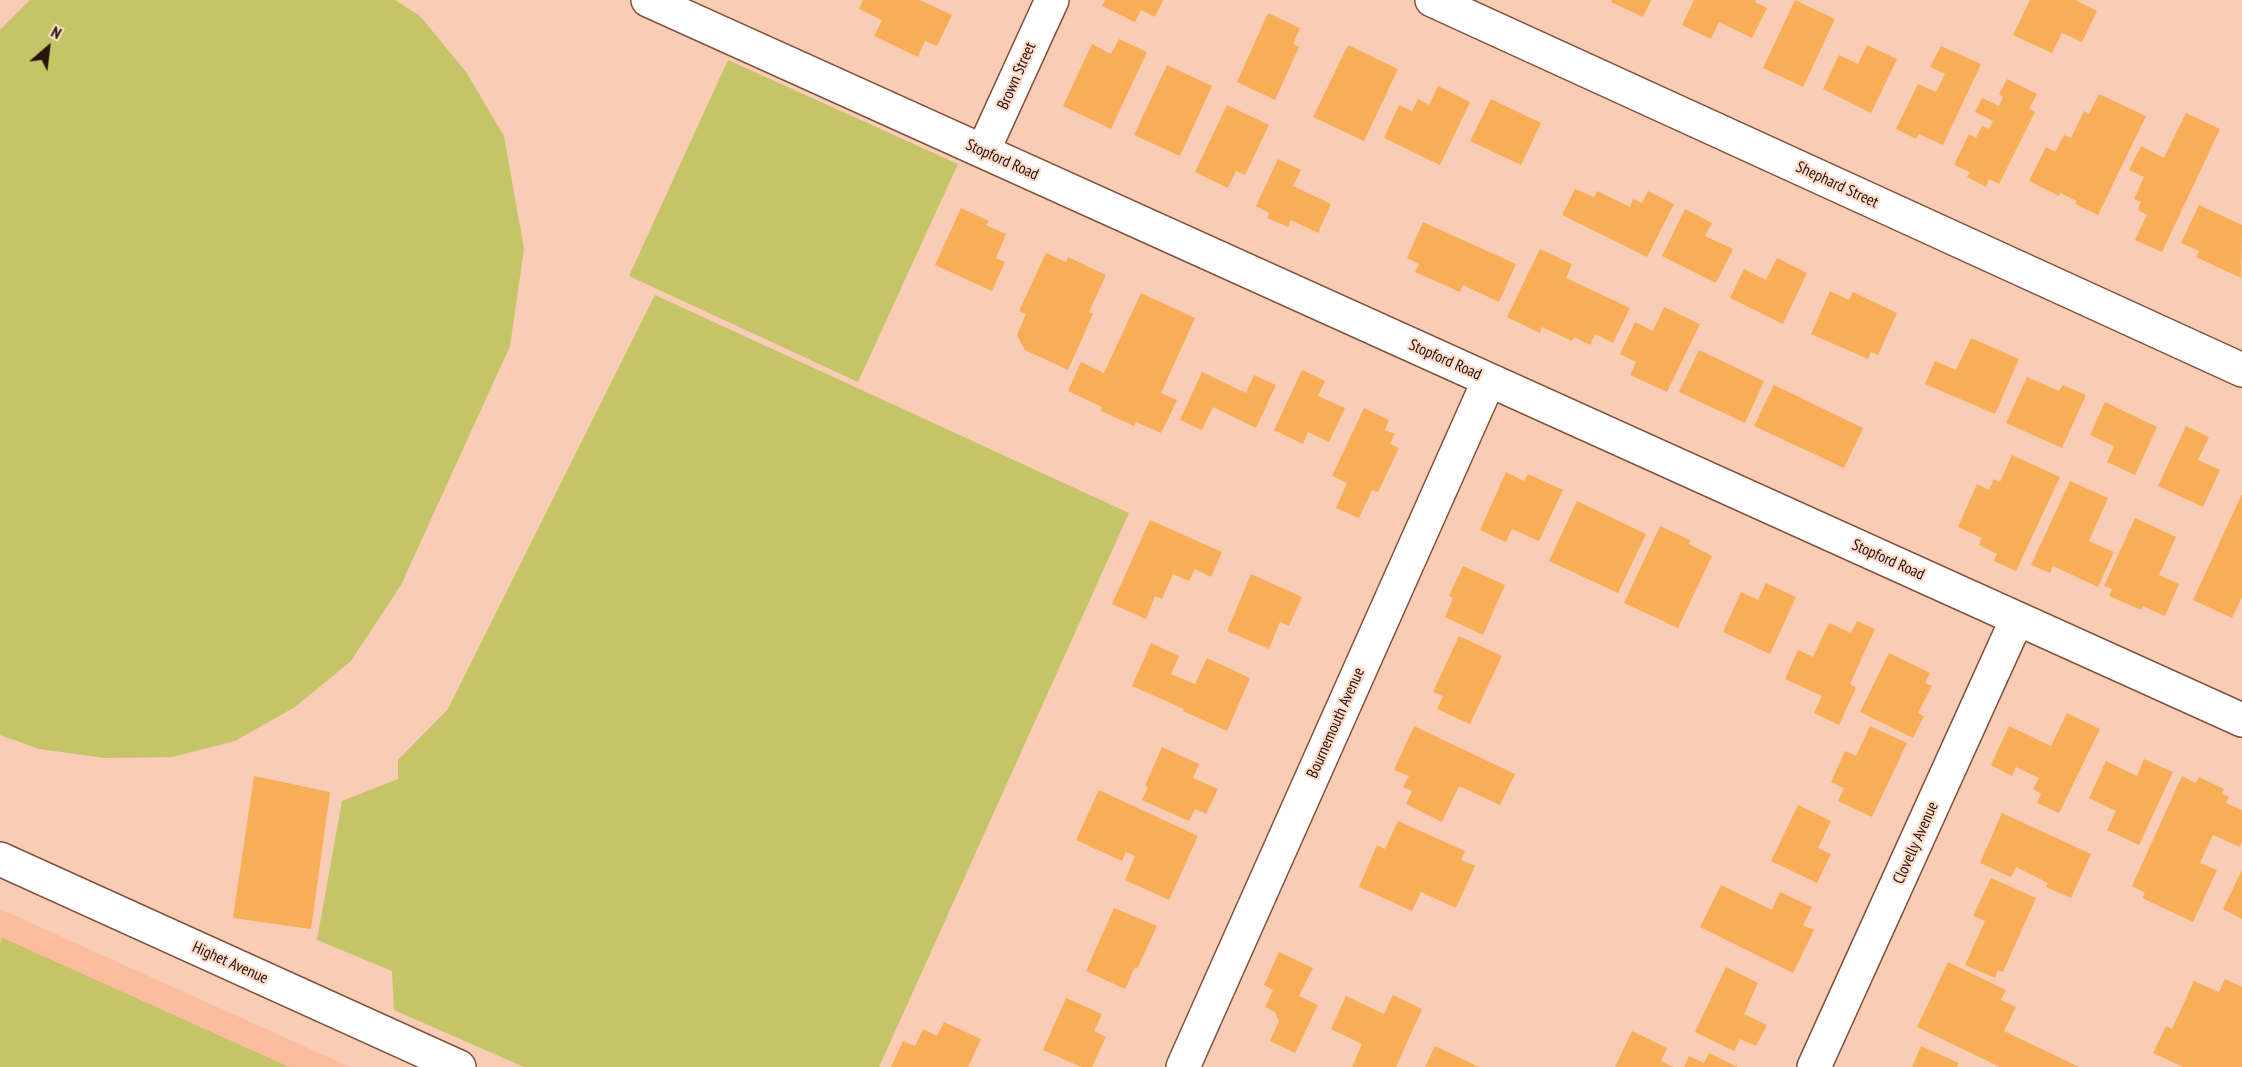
<!DOCTYPE html>
<html>
<head>
<meta charset="utf-8">
<style>
	body { margin:0 }
	#map { position:relative; width:2242px; height:1067px; overflow:hidden; background:#f9ccb6; font-family:"PT Sans Narrow",sans-serif }
	canvas { display:block }
	.north { position:absolute; left:18px; top:18px; width:60px; height:60px; -webkit-text-stroke:4px #fedccb; paint-order:stroke; rotate:28deg; font-size:16px; font-weight:700; line-height:24px; text-align:center; color:#261309 }
	.north::after { content:''; display:block; margin:auto; width:21px; height:27px; background:#261309; clip-path:polygon(50% 0,100% 100%,50% 72%,0 100%) }
</style>
</head>
<body>
<div id="map">
<canvas width="2242" height="1067"></canvas>
<div class="north">N</div>
</div>
<script>
const g = document.querySelector('canvas').getContext('2d');
g.lineJoin = 'round';
function fill(path, color) { g.fillStyle = color; g.fill(path, 'evenodd'); }
const toPath = rows => new Path2D(rows.map(r => 'M' + r).join(''));
function trace(path, color, width, dash) { g.strokeStyle = color; g.lineWidth = width; g.lineCap = dash ? 'butt' : 'round'; g.setLineDash(dash || []); g.stroke(path); }
function drawText(font, color, halo, rows, align = 'center') {
  g.font = font + ' "PT Sans Narrow",sans-serif'; g.lineWidth = 4.5; g.setLineDash([]); g.textBaseline = 'middle'; g.strokeStyle = halo; g.fillStyle = color; for (const [text, x, y, turn = 0] of rows) {
    g.save(); g.translate(x, y); g.rotate((+turn || 0) * Math.PI / 180); g.textAlign = isNaN(turn) ? turn : align; if (halo) g.strokeText(text, 0, 0); g.fillText(text, 0, 0); g.restore();
  }
}
fill(toPath([
	[0,909,350,1067,0,1067]
]), '#fbbd9e');
fill(toPath([
	[30,0,395,0,420,16,466,72,504,136,524,249,510,346,401,585,351,661,295,707,235,741,172,757,105,758,39,749,0,735,0,30],
	[728,60,958,164,858,382,629,276],
	[655,295,1129,513,879,1067,524,1067,394,1010,392,971,317,940,342,801,398,779,398,760,448,709],
	[3,938,289,1067,0,1067,0,944]
]), '#c5c466');
fill(toPath([
	[863,0,920,0,952,15,937,46,925,41,918,57,874,36,882,20,859,9],
	[1105,0,1163,0,1155,17,1141,10,1135,22,1102,6],
	[1612,0,1651,0,1643,17,1611,2],
	[1694,0,1756,0,1755,2,1767,8,1752,38,1719,22,1711,39,1682,25],
	[1795,0,1835,19,1803,87,1763,68],
	[2030,0,2075,0,2097,11,2082,42,2062,33,2052,53,2013,35],
	[1268,13,1300,28,1293,44,1299,47,1275,100,1237,82],
	[1119,39,1147,52,1111,129,1063,106,1092,44,1111,54],
	[1348,45,1398,69,1364,141,1313,117],
	[1867,45,1897,59,1871,113,1823,89,1839,55,1858,64],
	[1941,46,1981,64,1943,145,1919,134,1916,139,1896,129,1918,84,1936,92,1945,74,1930,67],
	[1167,65,1212,86,1180,156,1134,135],
	[2007,79,2037,94,2029,109,2035,112,1999,184,1989,179,1986,187,1967,177,1970,172,1954,165,1969,134,1976,138,1982,126,1989,129,1993,121,1975,112,1982,98,1999,106,2003,97,1999,94],
	[1438,86,1470,102,1440,165,1384,138,1399,105,1412,111,1418,99,1429,105],
	[2099,94,2146,116,2098,215,2075,204,2077,201,2060,193,2059,196,2029,181,2046,147,2055,152,2064,135,2071,138,2084,111,2089,114],
	[1491,99,1541,123,1521,165,1470,141],
	[1227,105,1269,125,1245,175,1236,171,1228,188,1195,172],
	[2186,113,2220,129,2162,252,2135,240,2147,215,2138,210,2141,202,2134,199,2144,177,2129,170,2141,146,2164,158],
	[1278,159,1301,170,1293,186,1331,204,1318,233,1291,220,1288,227,1267,218,1269,213,1256,206],
	[1575,189,1594,197,1597,191,1630,207,1633,199,1642,203,1648,191,1674,204,1647,257,1562,215],
	[2199,205,2242,225,2241,278,2196,257,2199,251,2181,243],
	[961,208,989,221,986,225,1006,234,996,258,1005,262,992,291,935,265],
	[1685,209,1712,223,1705,236,1733,249,1716,283,1662,256],
	[1423,222,1516,264,1499,302,1463,285,1460,292,1415,272,1419,264,1407,258],
	[1540,249,1572,264,1566,278,1630,308,1613,343,1595,334,1590,345,1574,337,1572,341,1542,327,1540,333,1507,317],
	[1046,253,1066,262,1068,257,1106,275,1089,312,1093,314,1068,370,1025,350,1017,335,1026,314,1019,311],
	[1777,258,1807,273,1783,324,1730,298,1744,269,1766,280],
	[1830,291,1849,300,1853,292,1897,313,1878,355,1871,352,1868,359,1811,334],
	[1141,293,1195,318,1161,393,1177,400,1161,433,1136,422,1134,426,1101,411,1102,407,1068,391,1081,362,1104,373],
	[1664,307,1700,324,1667,392,1630,375,1636,362,1620,354,1635,322,1653,331],
	[1971,338,2019,359,1995,414,1925,384,1935,361,1956,370],
	[1699,350,1764,381,1745,423,1679,392],
	[1302,370,1325,381,1318,396,1345,408,1329,442,1308,432,1303,444,1274,430],
	[1202,372,1246,393,1254,375,1276,385,1256,428,1213,407,1202,430,1180,420],
	[2027,377,2059,391,2063,385,2086,395,2062,448,2006,423],
	[1774,385,1863,428,1844,468,1754,426],
	[2105,402,2157,427,2135,475,2107,462,2114,446,2090,435],
	[1364,408,1389,420,1385,430,1395,434,1390,444,1399,448,1378,492,1372,490,1359,518,1336,508,1347,483,1332,476],
	[2186,426,2209,437,2198,460,2220,470,2203,507,2158,486],
	[2012,455,2060,477,2016,571,1994,561,1997,554,1979,545,1982,538,1958,527,1977,484,1989,490,1994,479,2000,482],
	[1506,472,1524,481,1528,474,1563,490,1539,541,1512,529,1506,542,1480,530],
	[2070,481,2108,498,2089,541,2114,552,2098,587,2053,566,2050,573,2031,565],
	[2242,494,2242,597,2232,618,2193,600],
	[1577,501,1646,534,1618,593,1549,561],
	[2135,518,2176,537,2159,575,2179,584,2165,616,2143,606,2141,610,2109,596,2112,589,2104,586],
	[1150,520,1222,552,1211,577,1195,569,1189,581,1173,574,1162,599,1155,596,1146,619,1112,604],
	[1660,526,1690,540,1689,544,1712,556,1678,628,1624,603],
	[1463,566,1505,585,1483,635,1445,617,1453,598,1449,596],
	[1251,574,1302,597,1289,626,1280,622,1269,649,1227,631],
	[1766,583,1796,597,1770,654,1723,632,1741,592,1758,600],
	[1857,621,1875,629,1850,684,1856,688,1839,725,1814,713,1822,696,1785,679,1798,650,1813,657,1829,623,1851,633],
	[1459,636,1502,656,1470,724,1437,709,1443,696,1433,692],
	[1151,643,1179,656,1171,674,1195,684,1207,658,1250,678,1227,731,1183,711,1184,709,1132,686],
	[1889,653,1930,673,1925,683,1932,686,1918,713,1924,716,1913,738,1860,712],
	[2067,713,2100,729,2059,813,2037,803,2041,794,2033,789,2039,778,2016,767,2012,776,1991,765,2009,726,2051,746],
	[1414,726,1515,774,1500,805,1459,786,1442,822,1406,804,1412,791,1403,787,1409,776,1394,770],
	[1870,726,1907,743,1872,817,1838,801,1844,788,1831,782,1845,751,1856,756],
	[1162,747,1199,764,1193,778,1218,789,1206,814,1195,809,1189,821,1142,800,1148,787,1145,786],
	[2144,759,2173,772,2139,845,2107,830,2116,811,2089,798,2106,761,2137,776],
	[254,776,330,792,311,929,233,918],
	[2182,776,2196,783,2199,777,2224,789,2222,794,2229,797,2226,803,2242,810,2242,841,2240,847,2213,835,2200,863,2217,870,2193,922,2142,898,2145,893,2132,886],
	[1099,790,1198,836,1169,900,1125,880,1135,856,1126,852,1122,861,1076,840],
	[1798,805,1831,821,1818,848,1831,854,1817,883,1771,861],
	[2002,813,2091,854,2071,898,2046,887,2048,883,2016,867,2011,877,1980,863],
	[1398,821,1465,851,1461,860,1475,866,1456,908,1421,892,1412,911,1359,887,1377,845,1385,849],
	[2242,870,2242,919,2223,909],
	[1991,878,2036,898,2003,972,1998,970,1995,978,1965,965,1985,921,1973,916],
	[1721,885,1772,910,1780,892,1812,907,1803,925,1814,930,1793,973,1700,927],
	[1114,908,1157,926,1137,969,1135,967,1125,989,1086,971],
	[1279,952,1313,968,1299,996,1318,1005,1295,1053,1270,1041,1279,1021,1275,1012,1265,1007,1273,990,1264,985],
	[1948,962,2006,990,2001,1000,2016,1007,2004,1031,2079,1067,2000,1067,1917,1027],
	[1726,967,1758,983,1744,1014,1767,1025,1756,1046,1740,1039,1734,1051,1695,1032],
	[2225,979,2242,987,2242,1067,2183,1067,2153,1053,2166,1026,2172,1029,2194,981,2219,992],
	[1393,995,1422,1009,1396,1067,1352,1067,1362,1044,1331,1029,1346,996,1384,1014],
	[1066,998,1102,1014,1094,1031,1106,1037,1092,1067,1081,1067,1043,1050],
	[944,1022,981,1039,968,1067,891,1067,903,1041,915,1046,923,1029,937,1036],
	[1632,1031,1667,1048,1661,1061,1673,1067,1615,1067],
	[1435,1046,1479,1067,1425,1067],
	[1921,1046,1959,1063,1957,1067,1912,1067],
	[1709,1053,1738,1067,1684,1067,1689,1056,1704,1063]
]), '#f8ae57');
const minor = toPath([
	[648,0,2242,720],
	[1432,0,2242,370],
	[983,151,1052,0],
	[0,859,459,1067],
	[1183,1067,1489,380],
	[1814,1067,2017,619]
]);
trace(minor, '#815239', 36);
trace(minor, '#fff', 33);
drawText('16px', '#261309', '#fedccb', [
	["Brown Street",1017,76,-66],
	["Stopford Road",1002,160,24],
	["Shephard Street",1837,185,25],
	["Stopford Road",1445,360,24],
	["Stopford Road",1888,560,24],
	["Bournemouth Avenue",1336,723,-66],
	["Clovelly Avenue",1916,843,-66],
	["Highet Avenue",230,963,24]
]);
</script>
</body>
</html>
